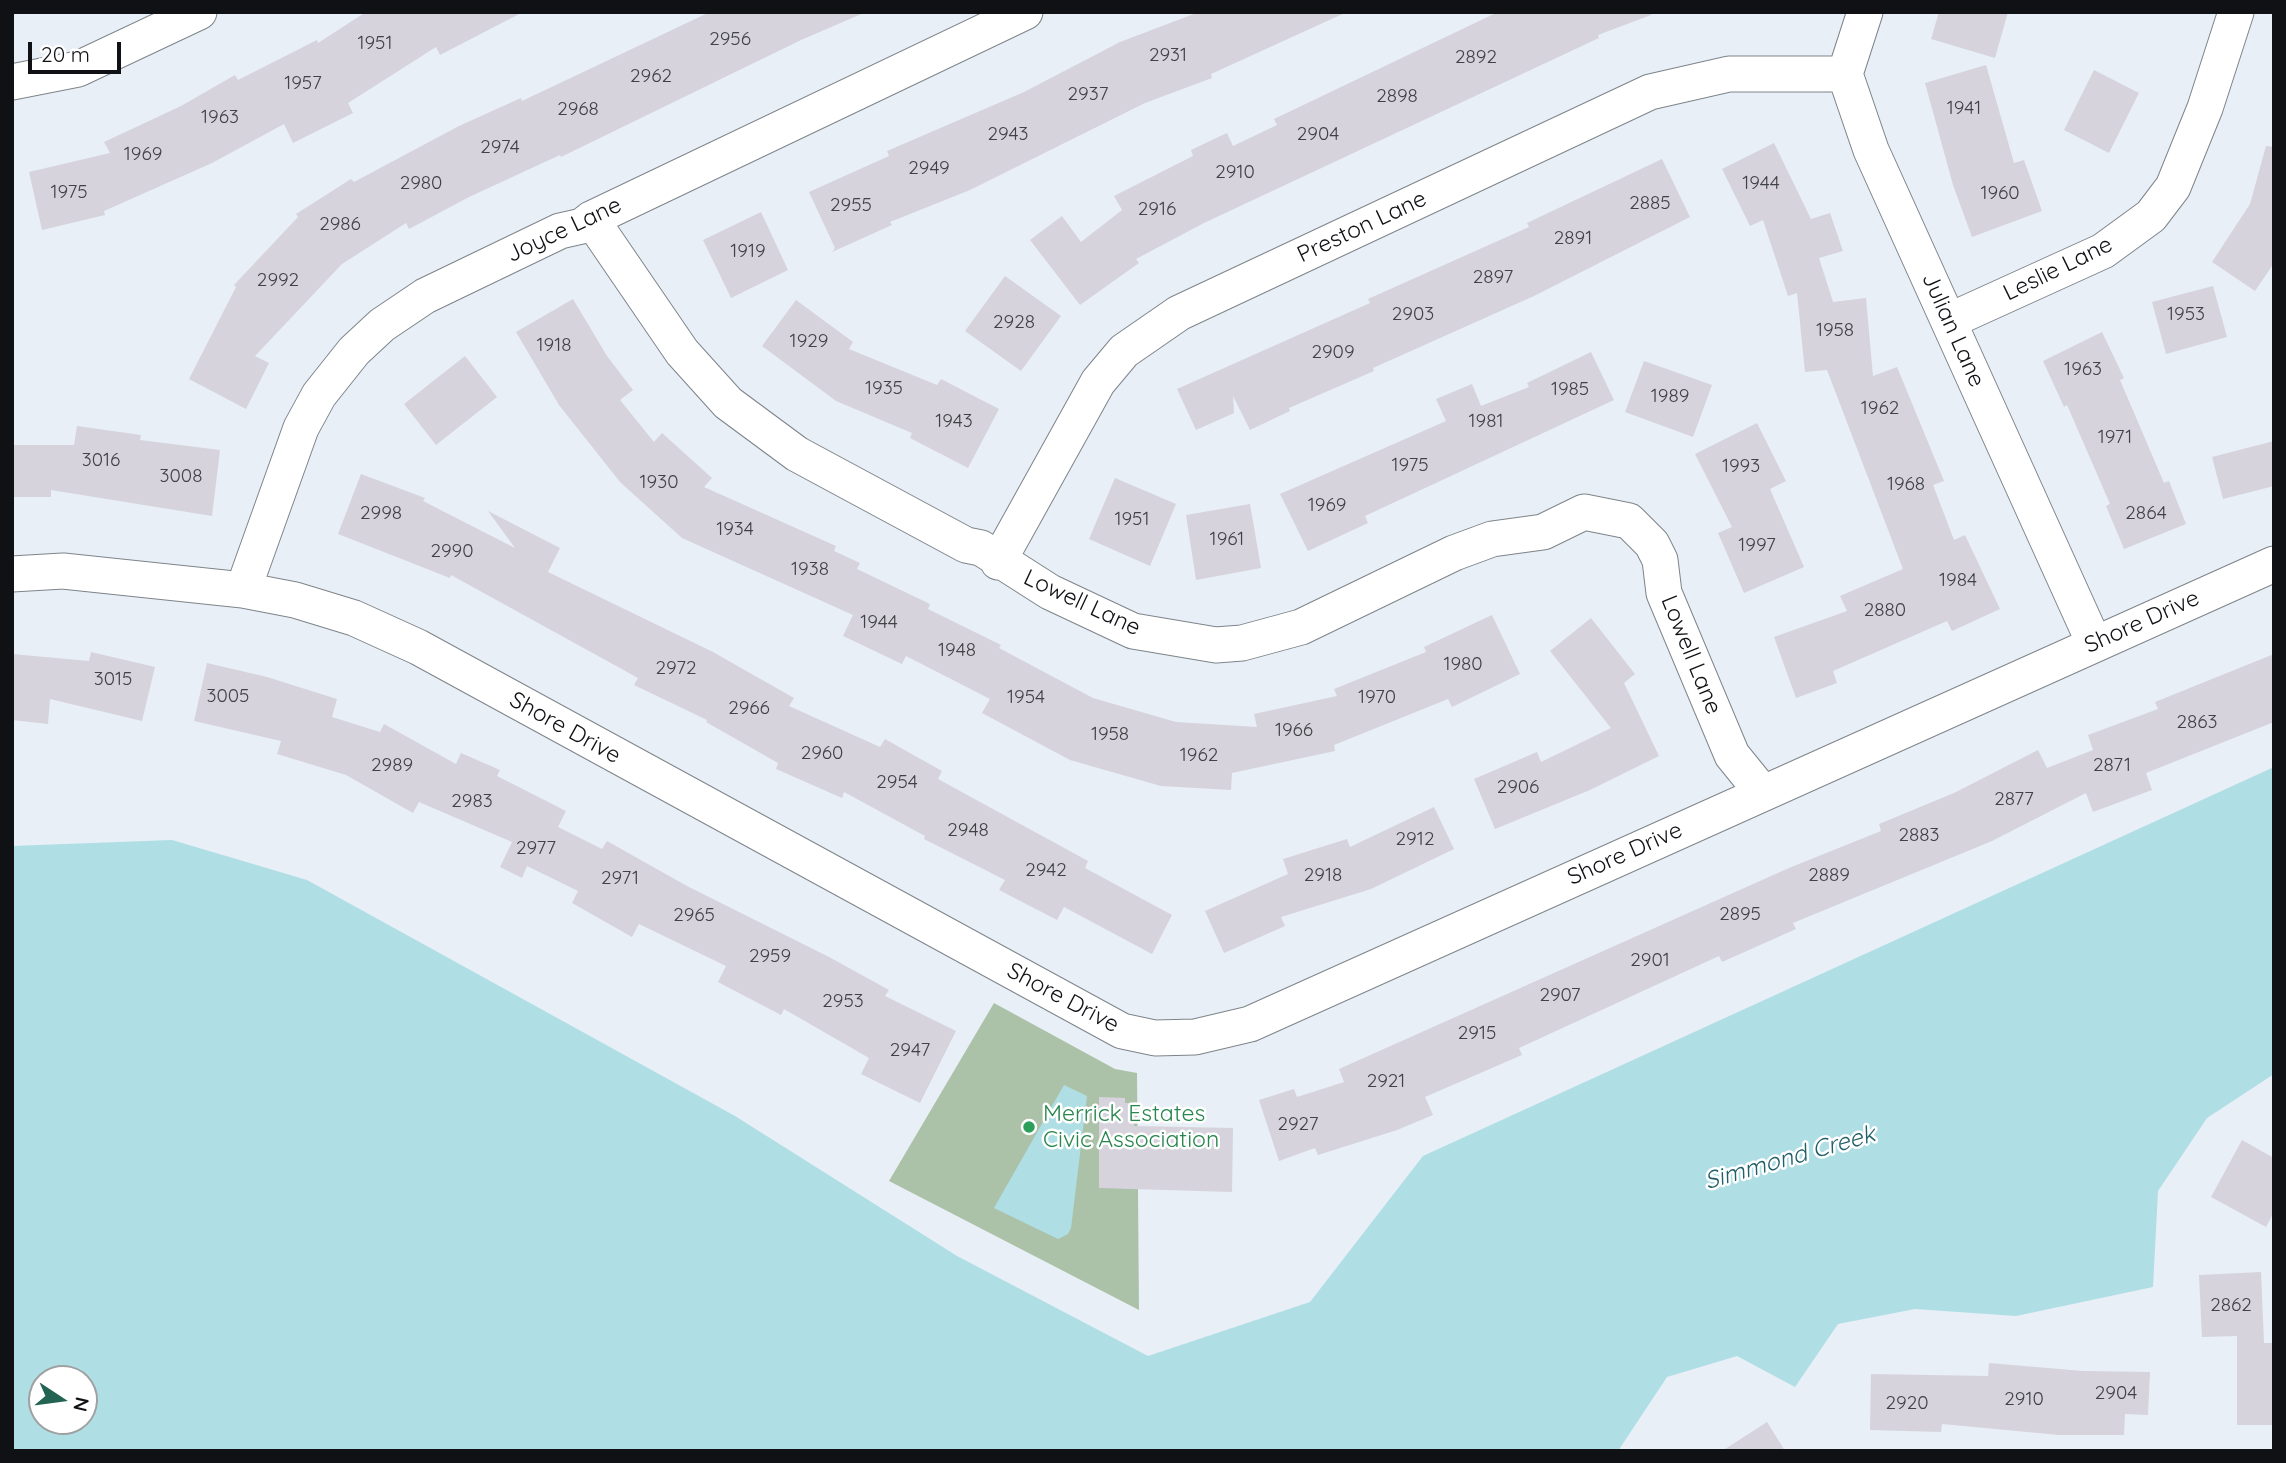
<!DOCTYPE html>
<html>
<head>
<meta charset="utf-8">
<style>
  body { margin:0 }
  #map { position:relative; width:2286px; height:1463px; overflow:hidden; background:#e8eff6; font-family:Quicksand,sans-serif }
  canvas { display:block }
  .frame { position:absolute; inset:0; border:14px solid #0f1114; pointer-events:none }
  .north { position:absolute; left:28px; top:1365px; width:70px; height:70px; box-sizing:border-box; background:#fff; border:2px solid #9fa0a1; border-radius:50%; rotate:103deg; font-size:19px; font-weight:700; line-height:28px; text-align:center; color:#0f1114 }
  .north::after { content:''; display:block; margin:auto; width:24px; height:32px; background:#226352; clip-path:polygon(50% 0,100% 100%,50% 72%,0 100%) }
  .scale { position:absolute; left:28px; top:42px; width:93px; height:32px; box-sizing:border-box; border:4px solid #0f1114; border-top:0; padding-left:9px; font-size:21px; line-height:24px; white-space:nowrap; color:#0f1114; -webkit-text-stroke:5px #fff; paint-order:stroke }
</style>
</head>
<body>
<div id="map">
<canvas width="2286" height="1463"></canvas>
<div class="frame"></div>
<div class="north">N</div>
<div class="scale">20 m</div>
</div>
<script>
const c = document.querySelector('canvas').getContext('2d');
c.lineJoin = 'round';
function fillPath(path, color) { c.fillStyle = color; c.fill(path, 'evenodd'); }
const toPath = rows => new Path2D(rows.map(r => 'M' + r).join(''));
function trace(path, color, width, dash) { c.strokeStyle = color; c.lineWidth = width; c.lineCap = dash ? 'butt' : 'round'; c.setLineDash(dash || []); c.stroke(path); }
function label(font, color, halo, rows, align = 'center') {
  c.font = font + ' Quicksand,sans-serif'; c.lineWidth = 5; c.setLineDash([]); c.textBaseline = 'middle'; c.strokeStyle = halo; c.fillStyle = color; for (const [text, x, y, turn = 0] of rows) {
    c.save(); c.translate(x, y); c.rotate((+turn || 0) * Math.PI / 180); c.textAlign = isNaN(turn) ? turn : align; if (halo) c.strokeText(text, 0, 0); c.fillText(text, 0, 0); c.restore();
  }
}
const green = toPath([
  [994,1003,1115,1069,1137,1073,1139,1310,889,1181]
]);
const water = toPath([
  [2274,767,2274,1074,2207,1118,2158,1191,2153,1287,2016,1316,1915,1309,1838,1324,1795,1387,1737,1356,1667,1377,1618,1451,12,1451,12,846,172,840,307,880,735,1116,957,1256,1148,1356,1310,1302,1423,1156],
  [42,1379,84,1379,84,1421,42,1421],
  [1064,1085,1087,1096,1071,1228,1068,1234,1058,1239,994,1208]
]);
const building = toPath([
  [366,12,523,12,440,55,436,47,348,103,353,113,293,143,284,124,212,163,104,211,105,215,42,230,29,172,110,153,104,142,181,106,235,75,238,80,317,40,318,43],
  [710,12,866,12,801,40,561,157,560,155,469,197,409,229,406,223,342,264,255,356,269,363,246,409,189,379,236,287,234,285,298,217,296,214,351,179,354,182,459,126,521,98,522,101],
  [1199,12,1347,12,1211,74,1212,78,1145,103,970,190,890,222,892,225,832,252,835,248,809,192,889,156,887,151,1024,92,1120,42],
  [1498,12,1651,12,1651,15,1598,35,1599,38,1204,223,1136,259,1139,263,1080,305,1030,240,1062,216,1081,242,1122,210,1114,196,1193,156,1191,150,1227,133,1233,146,1277,125,1274,119],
  [1939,12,2008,12,1995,58,1931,39],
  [1986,65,2014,163,2024,160,2042,211,1972,237,1953,185,1925,83],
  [2094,70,2139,93,2109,153,2064,130],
  [1774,143,1811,219,1830,213,1843,251,1819,258,1833,302,1866,298,1873,376,1897,367,1944,481,1933,485,1954,540,1965,535,2000,609,1952,631,1947,621,1833,671,1837,683,1796,698,1774,637,1847,611,1840,596,1903,569,1827,370,1805,372,1797,293,1788,296,1763,220,1750,226,1722,169],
  [2266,146,2274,147,2274,263,2255,291,2212,262,2250,204],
  [1662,159,1690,217,1534,296,1373,368,1374,371,1289,408,1290,411,1250,430,1233,396,1234,413,1196,430,1177,389,1370,303,1368,299,1529,227,1527,223],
  [761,212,788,270,731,298,703,240],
  [1005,276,1061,316,1021,371,965,331],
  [2213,286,2227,337,2166,354,2152,302],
  [573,299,607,356,633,390,620,400,654,442,662,433,712,478,704,487,836,546,834,551,860,563,857,569,930,604,928,609,1001,645,999,648,1093,698,1176,722,1257,727,1254,714,1337,696,1334,689,1426,652,1424,647,1492,615,1520,674,1452,707,1448,699,1334,745,1335,751,1232,773,1231,790,1161,786,1070,760,982,713,990,699,906,656,902,664,843,636,853,615,682,538,620,482,559,405,516,332],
  [796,300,853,342,849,349,937,385,941,379,999,409,968,468,910,438,912,433,836,401,762,346],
  [2102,332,2124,378,2120,380,2164,483,2169,481,2186,524,2124,549,2106,506,2110,504,2067,405,2064,407,2043,361],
  [1591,352,1614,400,1365,516,1368,523,1308,551,1280,494,1446,421,1436,399,1472,384,1481,406,1529,387,1527,383],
  [465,356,497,397,436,445,404,404],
  [1644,361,1712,385,1693,437,1625,412],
  [1757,423,1786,481,1770,489,1804,567,1744,593,1718,533,1732,527,1695,454],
  [77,426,141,435,140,440,220,450,212,516,51,490,51,497,12,497,12,445,74,445],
  [2274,441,2274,486,2223,499,2212,457],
  [361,474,425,498,423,501,515,548,488,511,560,548,548,572,713,652,794,698,789,706,880,747,885,739,942,771,938,779,1088,861,1085,868,1172,915,1152,954,1064,907,1057,920,999,890,1005,880,924,839,925,836,844,792,842,798,776,769,778,763,706,722,707,720,634,685,638,678,451,575,450,578,338,534],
  [1115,478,1176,504,1150,566,1089,539],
  [1250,504,1261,568,1196,580,1186,515],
  [1591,618,1635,674,1624,683,1659,756,1590,790,1495,829,1474,779,1537,752,1541,762,1611,728,1550,651],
  [91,652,155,667,142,721,50,699,48,724,12,720,12,654,89,661],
  [2274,654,2274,722,2146,773,2152,790,2093,812,2086,793,1992,841,1793,923,1796,929,1722,962,1719,956,1519,1048,1522,1055,1425,1097,1433,1115,1397,1130,1318,1155,1315,1148,1279,1161,1259,1100,1294,1089,1297,1097,1344,1082,1339,1069,1789,868,1881,831,1879,824,1954,793,2038,750,2047,768,2093,750,2088,735,2158,709,2155,702],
  [207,663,267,677,337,699,332,717,380,732,384,724,456,764,461,753,500,770,497,776,566,811,558,827,602,849,607,841,687,886,829,957,889,990,885,996,956,1031,920,1103,861,1074,869,1058,784,1009,781,1015,718,982,726,966,639,924,632,937,572,903,578,891,527,866,522,878,500,867,512,842,419,802,413,813,346,775,277,754,281,741,194,721],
  [1434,807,1454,849,1371,889,1281,917,1285,926,1224,953,1205,911,1288,874,1283,859,1347,839,1350,847],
  [1099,1097,1125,1098,1125,1103,1134,1103,1134,1126,1233,1128,1232,1192,1099,1188],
  [2242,1140,2274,1158,2274,1212,2266,1227,2211,1197],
  [2261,1272,2264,1343,2274,1343,2274,1425,2237,1425,2237,1336,2202,1337,2199,1275],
  [1989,1363,2083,1371,2150,1372,2148,1415,2125,1414,2124,1435,2059,1435,1942,1424,1941,1432,1870,1430,1871,1374,1988,1376],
  [1767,1422,1785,1451,1722,1451]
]);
const street = toPath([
  [1865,12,1845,74,1871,150,2094,643],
  [12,82,78,69,199,12],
  [591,219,682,352,728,403,797,454,966,545,981,548,1050,592,1133,631,1216,645,1242,643,1301,627,1454,553,1492,539,1543,532,1584,512,1629,521,1652,544,1660,560,1664,593,1732,755,1762,792],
  [1949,321,2103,251,2151,216,2173,187,2205,108,2236,12],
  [998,562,1098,382,1124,351,1179,313,1650,92,1729,74,1845,74],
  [12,574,63,571,243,590,295,600,354,618,418,647,1122,1031,1155,1038,1195,1037,1250,1024,2274,564],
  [243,590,301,428,319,395,354,351,382,325,425,296,560,231,582,226,591,219,1025,12]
]);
const markers = [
  [1029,1127,7,"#2e9e5b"]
];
const numberNames = [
  ["2956",730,39],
  ["1951",375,43],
  ["2931",1168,55],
  ["2892",1476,57],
  ["2962",651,76],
  ["1957",303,83],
  ["2937",1088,94],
  ["2898",1397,96],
  ["1941",1964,108],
  ["2968",578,109],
  ["1963",220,117],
  ["2943",1008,134],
  ["2904",1318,134],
  ["2974",500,147],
  ["1969",143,154],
  ["2949",929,168],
  ["2910",1235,172],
  ["2980",421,183],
  ["1944",1761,183],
  ["1975",69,192],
  ["1960",2000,193],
  ["2885",1650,203],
  ["2955",851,205],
  ["2916",1157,209],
  ["2986",340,224],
  ["2891",1573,238],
  ["1919",748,251],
  ["2897",1493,277],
  ["2992",278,280],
  ["2903",1413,314],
  ["1953",2186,314],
  ["2928",1014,322],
  ["1958",1835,330],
  ["1929",809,341],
  ["1918",554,345],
  ["2909",1333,352],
  ["1963",2083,369],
  ["1935",884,388],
  ["1985",1570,389],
  ["1989",1670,396],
  ["1962",1880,408],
  ["1943",954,421],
  ["1981",1486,421],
  ["1971",2115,437],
  ["3016",101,460],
  ["1975",1410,465],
  ["1993",1741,466],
  ["3008",181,476],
  ["1930",659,482],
  ["1968",1906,484],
  ["1969",1327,505],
  ["2998",381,513],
  ["2864",2146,513],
  ["1951",1132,519],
  ["1934",735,529],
  ["1961",1227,539],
  ["1997",1757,545],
  ["2990",452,551],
  ["1938",810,569],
  ["1984",1958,580],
  ["2880",1885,610],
  ["1944",879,622],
  ["1948",957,650],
  ["1980",1463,664],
  ["2972",676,668],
  ["3015",113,679],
  ["3005",228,696],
  ["1954",1026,697],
  ["1970",1377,697],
  ["2966",749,708],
  ["2863",2197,722],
  ["1966",1294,730],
  ["1958",1110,734],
  ["2960",822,753],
  ["1962",1199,755],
  ["2989",392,765],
  ["2871",2112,765],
  ["2954",897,782],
  ["2906",1518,787],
  ["2877",2014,799],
  ["2983",472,801],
  ["2948",968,830],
  ["2883",1919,835],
  ["2912",1415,839],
  ["2977",536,848],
  ["2942",1046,870],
  ["2918",1323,875],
  ["2889",1829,875],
  ["2971",620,878],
  ["2895",1740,914],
  ["2965",694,915],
  ["2959",770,956],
  ["2901",1650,960],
  ["2907",1560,995],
  ["2953",843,1001],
  ["2915",1477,1033],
  ["2947",910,1050],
  ["2921",1386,1081],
  ["2927",1298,1124],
  ["2862",2231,1305],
  ["2904",2116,1393],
  ["2910",2024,1399],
  ["2920",1907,1403]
];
const streetNames = [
  ["Preston Lane",1362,227,-25],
  ["Joyce Lane",564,230,-25],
  ["Leslie Lane",2058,269,-26],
  ["Julian Lane",1953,330,66],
  ["Lowell Lane",1082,603,25],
  ["Shore Drive",2142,622,-24],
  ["Lowell Lane",1691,655,68],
  ["Shore Drive",565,728,29],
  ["Shore Drive",1625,854,-24],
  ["Shore Drive",1063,998,28]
];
const leisureNames = [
  ["Merrick Estates",1043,1114],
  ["Civic Association",1043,1140]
];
const waterNames = [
  ["Simmond Creek",1790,1158,-16]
];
fillPath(green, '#acc2a8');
fillPath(water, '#afdee5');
fillPath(building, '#d6d3dc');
trace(street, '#7e848a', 37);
trace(street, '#fff', 35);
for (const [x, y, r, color] of markers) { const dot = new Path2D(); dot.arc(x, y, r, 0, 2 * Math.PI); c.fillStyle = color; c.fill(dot); trace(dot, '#fff', 2.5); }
label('19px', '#414246', null, numberNames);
label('23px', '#0f1114', '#fff', streetNames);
label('23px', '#27864d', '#fff', leisureNames, 'left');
label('italic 24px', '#205f67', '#fff', waterNames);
</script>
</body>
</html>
